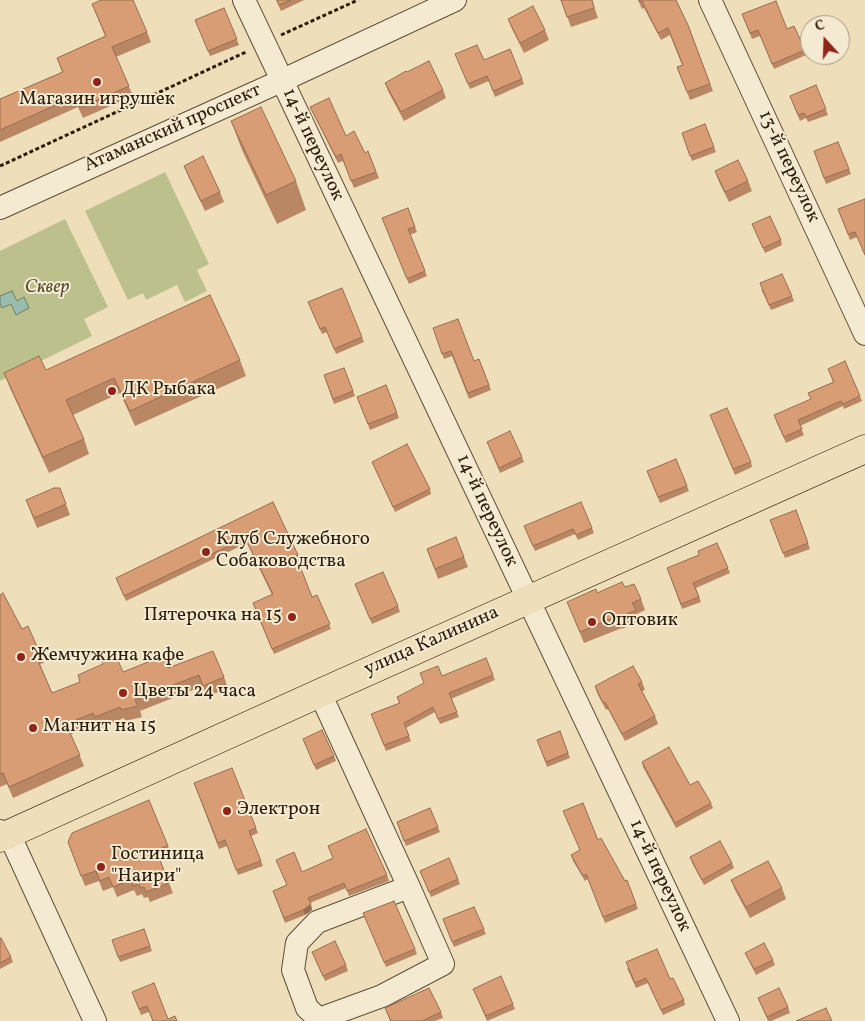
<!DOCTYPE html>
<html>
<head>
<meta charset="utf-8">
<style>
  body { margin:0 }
  #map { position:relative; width:865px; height:1021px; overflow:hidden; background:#eedeba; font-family:Vollkorn,serif }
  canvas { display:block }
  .north { position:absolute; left:800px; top:15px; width:50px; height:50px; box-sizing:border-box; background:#f4ead2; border:1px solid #a49882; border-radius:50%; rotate:340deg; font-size:14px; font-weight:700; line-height:20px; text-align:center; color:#2d1e0b }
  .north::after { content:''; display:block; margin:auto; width:18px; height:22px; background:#8f2418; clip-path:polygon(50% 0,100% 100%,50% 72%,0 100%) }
</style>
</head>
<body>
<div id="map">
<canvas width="865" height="1021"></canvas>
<div class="north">С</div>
</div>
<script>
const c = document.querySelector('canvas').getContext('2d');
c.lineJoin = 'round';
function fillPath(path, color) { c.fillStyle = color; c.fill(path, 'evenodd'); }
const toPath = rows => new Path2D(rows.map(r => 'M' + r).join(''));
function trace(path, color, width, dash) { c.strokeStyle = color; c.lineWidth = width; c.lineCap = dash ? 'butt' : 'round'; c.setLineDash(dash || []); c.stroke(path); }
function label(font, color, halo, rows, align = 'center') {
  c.font = font + ' Vollkorn,serif'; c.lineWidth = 4; c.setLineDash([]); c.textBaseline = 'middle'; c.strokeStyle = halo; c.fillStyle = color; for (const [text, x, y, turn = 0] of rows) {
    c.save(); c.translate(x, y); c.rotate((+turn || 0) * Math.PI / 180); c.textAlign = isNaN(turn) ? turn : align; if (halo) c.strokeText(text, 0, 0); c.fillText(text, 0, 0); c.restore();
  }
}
const green = toPath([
  [165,172,209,264,197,270,207,291,185,302,177,285,146,300,143,293,128,300,85,211],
  [65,219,108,307,84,319,92,336,0,381,0,251]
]);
const water = toPath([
  [12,291,17,301,24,297,29,308,16,315,11,304,2,308,0,304,0,296,12,291]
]);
const path = toPath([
  [281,35,358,0],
  [0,166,246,52]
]);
const minor = toPath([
  [244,0,728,1021],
  [710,0,865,334],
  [0,208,281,81,455,0],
  [320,693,409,887,443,964,382,996,319,1019,307,1008,293,970,297,943,317,922,409,887],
  [0,831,9,834,95,1021]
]);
const major = toPath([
  [0,838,320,693,865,449]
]);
const wall = toPath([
  [276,0,304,0,281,11],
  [561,0,592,0,598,18,571,27],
  [638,0,676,0,688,25,713,91,690,100,677,67,682,65,670,35,661,40,644,8,642,9],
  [92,4,147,32,151,42,116,57,133,96,83,118,78,107,0,142,0,99,62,72,57,58,105,36],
  [224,8,239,45,210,56,195,20],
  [742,14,787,29,794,26,806,55,774,69,760,36,752,39],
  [508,19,545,30,549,40,524,53,512,29],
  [510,49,524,84,495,97,489,81,470,89,455,54,484,60],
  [407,72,443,90,446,98,404,121,388,91,385,83],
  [816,85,828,115,808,122,806,118,800,121,790,96],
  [310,107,346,136,365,153,368,151,379,178,354,188,343,161,338,163],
  [231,121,296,181,306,210,277,224,242,150],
  [705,124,716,152,692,161,682,133],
  [838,142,851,174,826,184,814,151],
  [184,166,220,192,224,202,205,211,188,176],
  [715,171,748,181,752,191,729,202,719,182],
  [865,199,857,237,850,240,838,209],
  [408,208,417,232,410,235,427,276,409,284,382,218],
  [754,229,781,240,782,245,765,253],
  [761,289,792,296,794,301,771,310],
  [308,302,362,337,364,342,336,354,327,332,322,334],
  [433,328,474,361,479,359,491,390,469,399,452,356,444,359],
  [240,360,246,376,135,426,120,393,73,415,84,439,89,454,49,473,10,388,4,373],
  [344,368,355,396,334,404,324,375],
  [828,369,860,396,862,401,844,409,843,406,800,426,804,435,786,443,776,421,811,399,808,393,833,382],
  [386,385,399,418,370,430,357,397],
  [712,420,751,462,752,467,735,475],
  [487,442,522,457,524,462,500,473],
  [676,459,689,491,660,503,647,471],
  [372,462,430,489,431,494,395,512],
  [60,488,70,515,37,528,26,500],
  [273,502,298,555,300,561,298,562,312,597,317,595,331,629,274,654,255,609,272,595,247,543,126,601,116,578],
  [796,510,810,549,785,558,770,520],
  [592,528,594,533,578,540,575,534,535,551,526,531],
  [456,537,468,567,438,579,427,549],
  [717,543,730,573,696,588,701,602,682,609,667,568,699,555],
  [355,584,398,606,400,612,372,624],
  [625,587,641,599,645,610,637,614,640,621,622,629,622,628,584,643,567,602,597,593],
  [0,595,22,629,39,651,44,663,40,664,52,693,123,672,168,668,224,677,228,688,207,697,203,686,140,711,142,717,125,721,124,718,99,729,97,724,71,734,84,766,13,798,7,784,0,787],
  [486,658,495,680,451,699,459,717,440,724,435,712,406,728,411,741,386,751,371,714,399,703,397,697,442,676],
  [642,682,645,690,642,691,655,716,658,724,625,741,608,709,606,710,597,693,595,686],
  [560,731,570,758,547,767,537,740],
  [303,739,334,756,336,761,316,770],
  [642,762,690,785,711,803,713,808,676,828,643,767],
  [232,768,258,833,251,836,263,866,238,875,227,846,219,849,194,783],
  [430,808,440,832,406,846,397,822],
  [598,840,625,881,627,880,638,909,605,923,588,879,585,881,573,861,571,855],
  [68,842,168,846,171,855,160,860,173,893,150,902,148,897,144,898,142,894,137,896,134,890,117,897,113,887,103,891,99,881,85,886],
  [690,857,732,863,734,868,704,885,692,863],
  [420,871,458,879,460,884,431,897],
  [302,872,387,875,389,881,349,896,346,888,310,903,312,910,305,915,285,923,273,891,287,885],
  [731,880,782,888,786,899,750,918,735,890],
  [474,907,486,934,454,947,443,919],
  [363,913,415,949,417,954,386,967],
  [144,929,152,951,120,962,118,957],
  [0,939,11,957,13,962,0,969],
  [312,952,346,965,348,971,325,981],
  [745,953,773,960,775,965,756,975],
  [627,968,670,979,684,1000,685,1005,663,1015,648,983,636,988],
  [473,989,513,1004,515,1009,487,1021],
  [132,992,168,1019,177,1021,153,1021,149,1012,141,1015],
  [758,998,788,1007,790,1013,771,1021,768,1021],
  [385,1008,441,1012,443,1018,435,1021,390,1021]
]);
const shadedWall = toPath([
  [311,904,312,910,305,915,303,910]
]);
const building = toPath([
  [101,0,133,0,147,32,112,47,129,86,80,108,74,97,0,130,0,99,63,72,57,58,106,36,92,4,101,0],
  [277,0,291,0,279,5,277,0],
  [561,0,592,0,594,8,567,17,561,0],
  [639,0,676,0,688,25,710,84,687,92,677,67,683,65,668,28,658,33,642,1,640,2,639,0],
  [776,1,787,29,794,26,805,50,772,64,758,30,750,33,742,14,776,1],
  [533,6,545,30,520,43,508,19,533,6],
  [224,8,237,39,208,51,195,20,224,8],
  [477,45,484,60,510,49,522,79,493,91,487,76,468,84,455,54,477,45],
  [429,61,443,90,401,112,385,83,406,71,407,72,429,61],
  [816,85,826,109,806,117,804,113,798,115,790,96,816,85],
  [329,98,346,136,354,131,365,153,368,151,376,172,351,181,341,154,336,157,310,107,329,98],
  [261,107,296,181,266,195,231,121,261,107],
  [705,124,714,147,690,156,682,133,705,124],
  [838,142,849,169,824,178,814,151,838,142],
  [203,156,220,192,201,201,184,166,203,156],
  [738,160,748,181,725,192,715,171,738,160],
  [865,199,865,255,855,232,848,234,838,209,865,199],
  [408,208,415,227,408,229,425,271,407,279,382,218,408,208],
  [770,216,781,240,763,248,752,224,770,216],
  [782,274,792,296,769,305,760,283,782,274],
  [342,288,362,337,334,349,325,327,320,329,308,302,342,288],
  [210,295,240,360,130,411,114,378,66,400,84,439,43,457,4,373,39,356,46,370,210,295],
  [458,319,474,361,479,359,489,385,468,393,451,351,442,354,433,328,458,319],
  [845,361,860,396,843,404,841,401,798,420,802,429,784,437,774,415,811,399,808,393,834,382,828,369,845,361],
  [344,368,353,391,333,399,324,375,344,368],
  [386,385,397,413,368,424,357,397,386,385],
  [727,408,751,462,733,469,710,415,727,408],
  [510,431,522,457,499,468,487,442,510,431],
  [407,444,430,489,393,507,372,462,407,444],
  [676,459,687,486,658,497,647,471,676,459],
  [54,488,60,488,66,504,34,518,26,500,54,488],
  [273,502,298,555,296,556,312,597,317,595,330,624,272,649,253,603,273,594,245,538,124,596,116,578,273,502],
  [581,502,592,528,576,535,573,529,533,546,524,526,581,502],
  [796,510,808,543,783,553,770,520,796,510],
  [456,537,464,557,435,569,427,549,456,537],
  [717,543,728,568,693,583,699,597,681,604,667,568,699,555,698,551,717,543],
  [383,572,398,606,370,619,355,584,383,572],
  [622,582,625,587,634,584,641,599,632,603,636,610,618,618,617,616,580,632,567,602,596,589,597,593,622,582],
  [3,593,22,629,28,626,39,651,35,654,52,693,80,682,78,675,103,664,100,658,116,656,123,672,163,656,168,668,213,651,224,677,203,686,199,675,135,700,138,706,121,710,120,707,95,717,93,713,66,724,80,755,9,787,3,773,0,774,0,595,3,593],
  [486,658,493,675,449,693,457,712,438,719,433,707,404,723,409,736,384,745,371,714,400,703,397,697,424,683,420,673,438,666,442,676,486,658],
  [633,666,642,682,638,684,655,716,622,734,605,702,603,703,595,686,633,666],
  [322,730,334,756,314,765,303,739,322,730],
  [560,731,568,753,546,762,537,740,560,731],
  [669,747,690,785,698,781,711,803,675,823,642,762,669,747],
  [232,768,256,828,249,831,261,861,236,870,225,840,218,843,194,783,232,768],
  [149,800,168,846,156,850,169,883,146,892,144,887,141,888,139,884,133,886,131,880,113,887,109,877,100,881,96,871,81,876,68,842,72,833,149,800],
  [583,803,598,840,601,838,625,881,627,880,636,904,603,917,586,874,583,876,571,855,580,850,563,811,583,803],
  [430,808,438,827,404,841,397,822,430,808],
  [366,829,387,875,347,891,344,883,308,898,311,904,303,910,284,918,273,891,287,885,276,860,294,852,302,872,333,858,328,846,366,829],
  [720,841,732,863,702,880,690,857,720,841],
  [449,858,458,879,429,892,420,871,449,858],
  [768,861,782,888,746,907,731,880,768,861],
  [394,901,415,949,384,962,363,913,394,901],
  [474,907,484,929,452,942,443,919,474,907],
  [144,929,150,946,118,957,112,940,144,929],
  [1,938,11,957,0,963,0,939,1,938],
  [335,941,346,965,323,976,312,952,335,941],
  [764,943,773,960,754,969,745,953,764,943],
  [657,949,670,979,673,978,684,1000,661,1010,646,978,635,983,626,962,657,949],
  [501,976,513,1004,486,1016,473,989,501,976],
  [154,983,168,1019,175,1016,177,1021,153,1021,147,1006,139,1009,132,992,154,983],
  [429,988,441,1012,422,1021,391,1021,385,1008,429,988],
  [779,988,788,1007,767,1017,758,998,779,988],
  [826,1008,832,1021,796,1021,826,1008]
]);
const markers = [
  [97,82,5,"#8f2418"],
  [112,391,5,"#8f2418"],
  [206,552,5,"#8f2418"],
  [292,617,5,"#8f2418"],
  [592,622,5,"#8f2418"],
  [21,657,5,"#8f2418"],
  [123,693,5,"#8f2418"],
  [33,728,5,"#8f2418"],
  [227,811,5,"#8f2418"],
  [101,867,5,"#8f2418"]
];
const poiNames = [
  ["Магазин игрушек",97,101,"center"],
  ["ДК Рыбака",122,391],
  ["Клуб Служебного",216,541],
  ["Собаководства",216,563],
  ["Пятерочка на 15",282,617,"right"],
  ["Оптовик",602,622],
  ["Жемчужина кафе",31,657],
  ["Цветы 24 часа",133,693],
  ["Магнит на 15",43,728],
  ["Электрон",237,811],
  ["Гостиница",111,856],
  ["\"Наири\"",111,878]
];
const streetNames = [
  ["Атаманский проспект",173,129,-24],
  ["14-й переулок",312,145,65],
  ["13-й переулок",788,167,65],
  ["14-й переулок",486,511,65],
  ["улица Калинина",432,642,-24],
  ["14-й переулок",659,876,65]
];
const parkNames = [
  ["Сквер",47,289]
];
fillPath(green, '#bcc08d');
fillPath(water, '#9abcac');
trace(water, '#6e7d6c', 1);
trace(minor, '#5d4e37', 24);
trace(major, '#2d1e0b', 29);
trace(path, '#2d1e0b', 3, [4, 2.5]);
trace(minor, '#f4ead2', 22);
trace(major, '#eedeba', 28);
fillPath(wall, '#ba8765');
fillPath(shadedWall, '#976e52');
fillPath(building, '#d89d75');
trace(building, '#976e52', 1);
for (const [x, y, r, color] of markers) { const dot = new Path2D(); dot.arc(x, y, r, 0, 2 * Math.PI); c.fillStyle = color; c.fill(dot); trace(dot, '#f4ead2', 2); }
label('19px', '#2d1e0b', '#f4ead2', poiNames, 'left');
label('19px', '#2d1e0b', '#f4ead2', streetNames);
label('italic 19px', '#584f32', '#f4ead2', parkNames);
</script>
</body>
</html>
